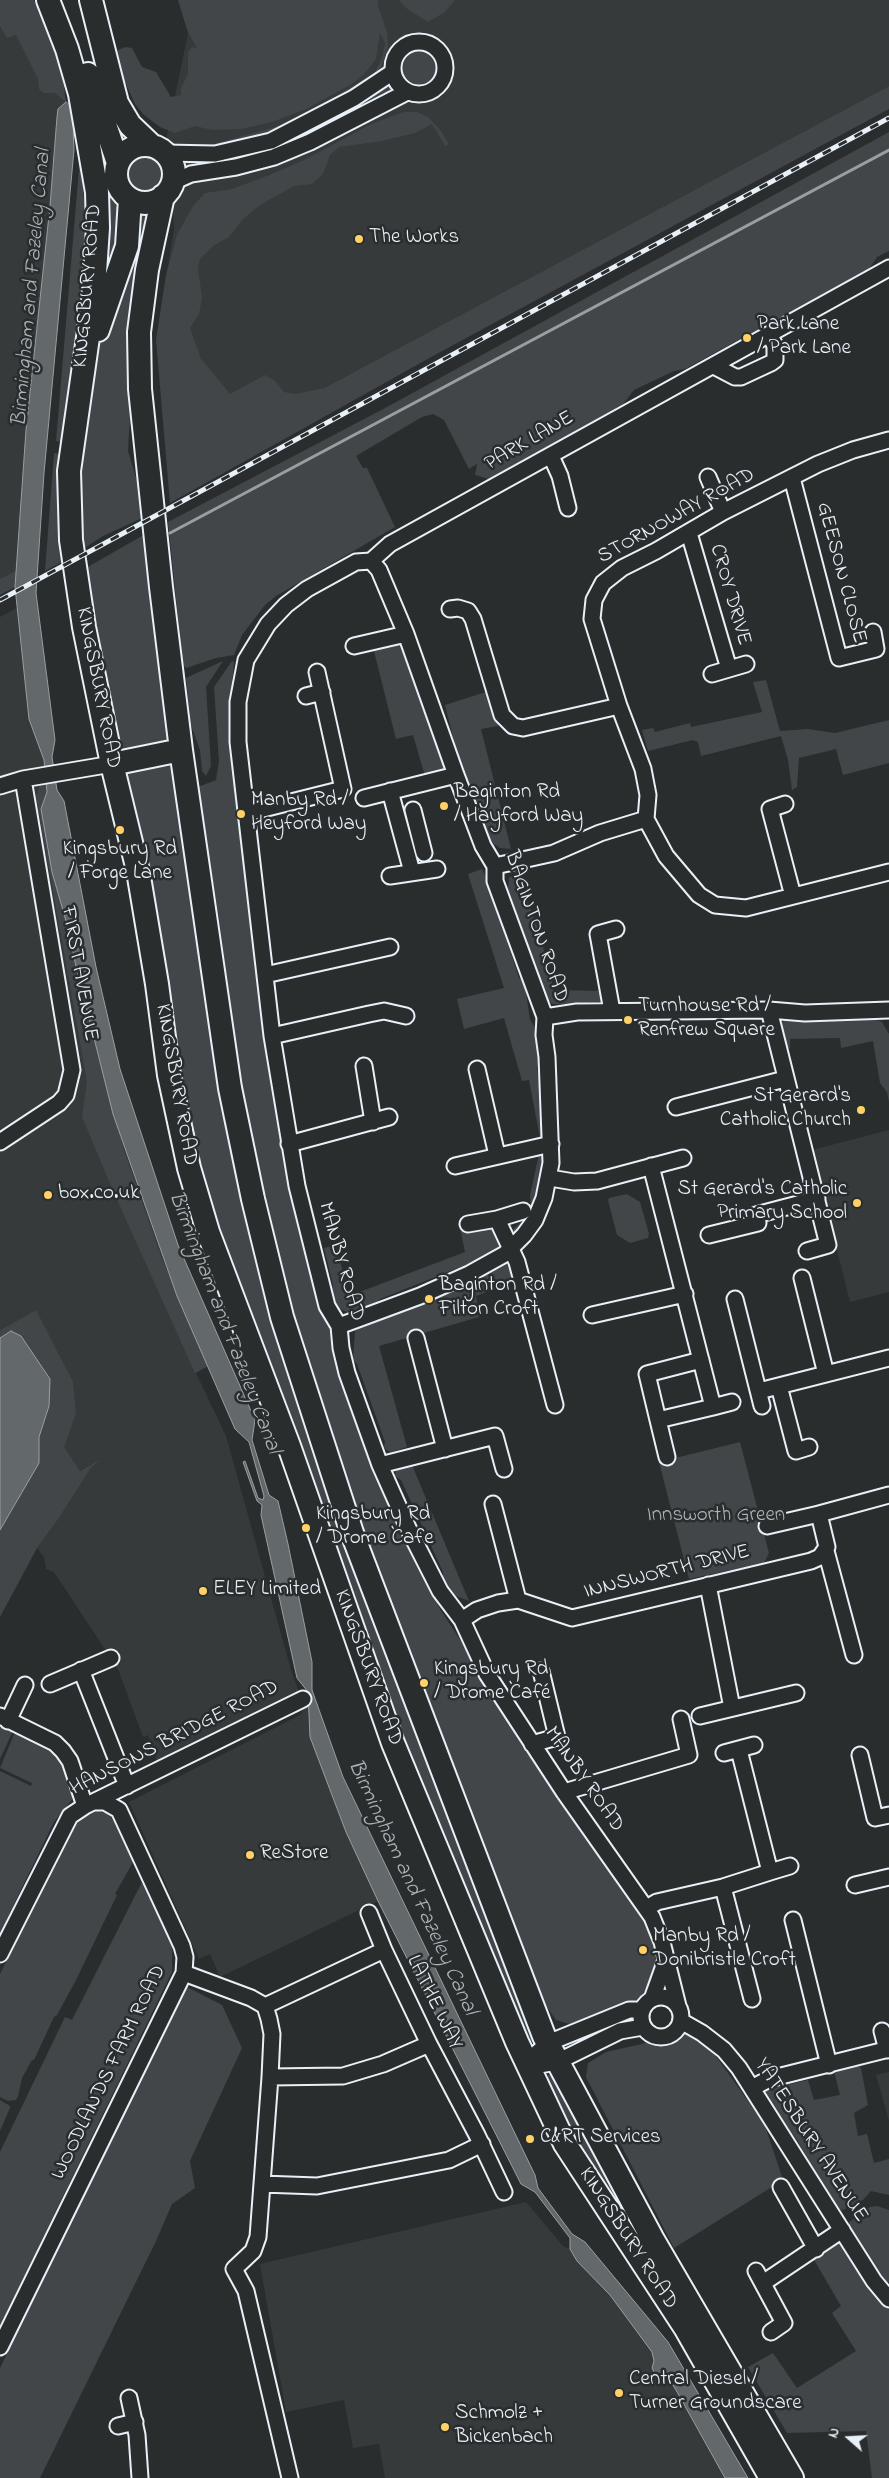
<!DOCTYPE html>
<html>
<head>
<meta charset="utf-8">
<style>
  body { margin:0 }
  #map { position:relative; width:889px; height:2478px; overflow:hidden; background:#2a2d2e; font-family:"Indie Flower",sans-serif }
  canvas { display:block }
  .north { position:absolute; left:824px; top:2413px; width:50px; height:50px; -webkit-text-stroke:4px #2a2d2e; paint-order:stroke; rotate:289deg; font-size:14px; font-weight:700; line-height:20px; text-align:center; color:#e8f1f8 }
  .north::after { content:''; display:block; margin:auto; width:18px; height:22px; background:#e8f1f8; clip-path:polygon(50% 0,100% 100%,50% 72%,0 100%) }
</style>
</head>
<body>
<div id="map">
<canvas width="889" height="2478"></canvas>
<div class="north">N</div>
</div>
<script>
const c = document.querySelector('canvas').getContext('2d');
c.lineJoin = 'round';
function fillPath(path, color) { c.fillStyle = color; c.fill(path, 'evenodd'); }
const toPath = rows => new Path2D(rows.map(r => 'M' + r).join(''));
function trace(path, color, width, dash) { c.strokeStyle = color; c.lineWidth = width; c.lineCap = dash ? 'butt' : 'round'; c.setLineDash(dash || []); c.stroke(path); }
function label(font, color, halo, rows, align = 'center') {
  c.font = font + ' "Indie Flower",sans-serif'; c.lineWidth = 5; c.setLineDash([]); c.textBaseline = 'middle'; c.strokeStyle = halo; c.fillStyle = color; for (const [text, x, y, turn = 0] of rows) {
    c.save(); c.translate(x, y); c.rotate((+turn || 0) * Math.PI / 180); c.textAlign = isNaN(turn) ? turn : align; if (halo) c.strokeText(text, 0, 0); c.fillText(text, 0, 0); c.restore();
  }
}
const built = toPath([
  [0,0,18,0,66,102,59,109,57,117,50,206,26,430,17,570,0,579],
  [178,0,889,0,889,86,294,404,171,410,156,340,174,229,167,135,188,33],
  [17,608,29,719,44,760,47,792,41,809,52,872,68,928,75,962,113,1114,177,1296,208,1366,196,1373,226,1436,291,1670,300,1695,157,1761,148,1735,143,1737,118,1669,54,1572,46,1569,44,1557,37,1548,57,1521,91,1468,99,1461,79,1471,63,1447,76,1414,36,1310,0,1330,0,617],
  [889,1130,889,1292,850,1302,812,1150],
  [310,1701,310,1737,346,1832,378,1901,220,1977,210,1954,199,1959,129,1802,300,1715],
  [889,2072,889,2121,876,2075],
  [526,2202,563,2246,570,2249,577,2261,610,2295,652,2352,661,2379,671,2382,676,2390,725,2478,385,2478,379,2444,353,2448,344,2400,286,2412,260,2264]
]);
const green = toPath([
  [0,0,34,0,53,42,62,72,66,102,55,93,44,93,39,89,38,79,16,35,7,38,0,26],
  [178,0,378,0,378,6,387,32,388,47,380,71,346,95,291,124,259,136,233,144,202,147,279,126,314,110,375,72,382,58,385,43,380,33,376,59,365,73,352,84,306,109,275,121,242,129,212,130,195,126,175,133,160,127,144,115,135,104,120,71,116,51,125,47,132,48,142,67,156,72,171,97,181,95,181,88,188,74,188,52,192,47,197,48,188,32],
  [399,0,455,0,445,12,428,22,406,8],
  '403 68a16 16 0 1 1 32 0a16 16 0 1 1-32 0Z',
  [85,79,100,136,108,182,113,201,119,210,122,228,108,287],
  [388,84,393,90,380,94,281,146,253,155,185,169,184,162,225,159,281,143,324,123],
  [889,86,889,109,433,356,170,503,156,340,166,275,177,235,193,206,205,193,232,189,272,174,306,159,371,124,404,112,417,112,428,117,441,131,449,144,445,146,432,124,415,133,382,141,339,147,330,155,323,174,312,184,294,186,260,205,243,219,229,237,213,246,200,259,198,268,202,298,199,314,190,328,201,359,230,394,265,375,274,380,284,392,295,394,324,388],
  [889,132,889,251,877,257,869,269,685,369,674,371,634,390,623,404,492,480,475,475,477,464,469,469,444,420,433,414,422,417,356,456,363,468,367,468,395,527,276,596,265,605,242,635,234,655,216,658,186,668,183,665,168,522,387,407],
  [80,157,87,229,69,558,45,571,54,453,60,454,62,442,56,441],
  '128 174a17 17 0 1 1 34 0a17 17 0 1 1-34 0Z',
  [137,213,151,214,129,432,128,451,140,491,142,518,103,536,80,551,78,475,96,356],
  [147,533,170,741,128,750,121,748,116,742,86,568],
  [17,570,15,587,0,595,0,579],
  [400,640,447,767,445,772,425,776,413,735,396,739,373,647],
  [223,661,206,687,211,766,206,776,202,771,200,750,191,725,186,678],
  [232,661,234,662,230,706,233,713,287,1155,332,1339,375,1468,440,1609,649,1930,658,1957,652,1979,639,1999,570,2024,556,2020,546,2006,418,1670,377,1578,315,1395,273,1244,239,1069,220,926,198,787,216,780,219,761,214,687],
  [766,680,780,731,807,729,835,733,889,720,889,763,843,775,836,749,799,758,797,787,792,790,788,760,781,736,701,756,698,742,693,740,648,751,642,730,653,728,655,732,690,723,691,727,762,712,753,682],
  [486,692,498,726,481,729,511,849,500,848,489,841,461,769,445,705],
  [172,766,176,773,243,1192,534,2039,530,2043,525,2041,489,1956,353,1604,224,1257,193,1148,145,873,147,855,127,775,137,769],
  [46,782,47,792,41,809,75,962,124,1150,162,1259,208,1366,195,1373,114,1193,82,1117,87,1082,36,796,40,785],
  [482,869,502,912,499,916,519,978,524,979,530,1020,537,1030,541,1062,537,1066,544,1137,540,1138,529,1080,522,1081,504,1018,464,1029,457,999,504,988,468,874],
  [517,871,540,935,554,990,605,991,602,1002,597,1005,552,1004,543,994,508,889,509,878],
  [867,1016,882,1022,889,1034,889,1102,887,1092,880,1083,873,1041,841,1048,840,1038,790,1039,790,1048,785,1051,779,1026,787,1018],
  [539,1154,545,1158,540,1189,526,1223,513,1236,512,1230,525,1219,531,1210,530,1195],
  [627,1194,640,1202,649,1234,648,1238,630,1243,617,1235,608,1200,609,1198],
  [496,1224,503,1248,473,1265,470,1263,380,1299,375,1305,347,1312,340,1309,330,1294,333,1285,324,1248,336,1245,349,1296,465,1252,460,1228],
  [508,1262,512,1264,518,1281,476,1296,479,1317,379,1346,407,1447,391,1452,386,1450,384,1447,385,1442,357,1364,353,1360,355,1331,366,1323],
  [36,1310,73,1382,76,1414,64,1447,80,1471,101,1459,91,1468,57,1521,37,1548,0,1617,0,1330],
  [740,1442,769,1553,764,1563,689,1579,659,1462],
  [411,1461,412,1465,469,1601,456,1596,443,1580,443,1572,401,1480,395,1476,397,1465],
  [0,1725,13,1731,0,1759],
  [15,1732,54,1753,65,1766,74,1797,54,1822,0,1933,0,1771,31,1786,32,1783,0,1768],
  [97,1811,106,1813,112,1818,133,1862,115,1894,117,1895,76,1980,57,2015,54,2017,34,2060,32,2060,22,2078,18,2096,16,2100,8,2101,0,2097,0,1974,71,1829,82,1818],
  [143,1880,172,1942,172,1972,0,2326,0,2152,65,2017,72,2020],
  [187,1987,222,2005,242,2048,190,2161,195,2188,172,2204,156,2241,40,2478,0,2478,0,2368],
  [686,2034,710,2048,764,2123,783,2180,674,2248,586,2077,588,2063,606,2052],
  [856,2065,861,2068,868,2105,854,2113,858,2136,867,2134,874,2163,889,2159,889,2195,871,2191,863,2200,843,2210,835,2208,797,2140,766,2099,765,2090,808,2080,814,2100,840,2095,834,2071],
  [554,2074,700,2328,587,2168,546,2080,548,2075],
  [0,2100,10,2106,10,2108,0,2131],
  [877,2206,889,2210,889,2282,887,2283,847,2229,848,2223,870,2207],
  [833,2243,839,2243,846,2250,872,2289,889,2310,889,2478,872,2478,866,2431,787,2433,748,2367,773,2353,797,2388,856,2351,832,2313,841,2306,813,2258]
]);
const water = toPath([
  [66,102,73,127,74,150,44,473,36,593,55,740,52,757,57,790,64,801,96,967,120,1069,178,1245,255,1420,252,1440,269,1495,278,1501,288,1544,312,1662,312,1690,343,1777,535,2175,538,2188,572,2234,585,2242,668,2342,748,2478,725,2478,676,2390,671,2382,656,2376,652,2368,654,2361,652,2352,610,2295,577,2261,570,2249,570,2238,535,2192,521,2184,378,1901,346,1832,310,1737,308,1692,297,1678,261,1515,262,1505,257,1501,243,1462,245,1461,258,1498,263,1500,264,1496,249,1442,235,1429,177,1296,113,1114,75,962,68,928,52,872,41,809,47,792,44,760,29,719,15,587,26,430,50,206,57,117,58,109,66,102],
  [11,1331,21,1336,50,1379,49,1406,39,1437,39,1463,0,1530,0,1338,11,1331]
]);
const stream = toPath([
  [170,533,889,150]
]);
const canal = toPath([
  [68,129,70,107]
]);
const minor = toPath([
  '393 68a26 26 0 1 1 52 0a26 26 0 1 1-52 0Z',
  [165,153,215,154,271,141,354,98,393,72],
  [173,182,191,174,236,167,274,157,310,142,407,92],
  [714,366,735,377,741,377,771,363,775,360,775,346,770,335],
  [889,440,853,450,818,464,723,512,656,551,622,568,603,583,594,600,592,619,619,706,643,769,648,795,646,819,666,856,699,895,715,905,746,908,889,872],
  [551,456,560,476,568,508],
  [708,477,723,512],
  [792,478,839,658,876,649,873,632],
  [689,533,729,669],
  [371,561,356,562,307,589,286,605,268,624,246,660,238,702,238,742,272,1036,297,1186,327,1306,339,1326,341,1348,347,1373,380,1465,409,1530,440,1591,462,1620,487,1674,564,1792,652,1917,662,1942,678,2006],
  [371,561,390,544,889,268],
  [450,609,458,608,468,611,473,619,502,715,513,726,523,728,619,706],
  [354,646,406,634],
  [712,674,746,664],
  [306,696,322,692],
  [0,786,23,779,112,764],
  [390,791,412,872],
  [364,798,456,775],
  [785,804,770,809,793,896],
  [413,810,424,853],
  [247,813,343,789,317,672],
  [495,866,554,853,600,833,646,819],
  [390,876,437,869],
  [265,975,390,947],
  [769,1010,828,1245,807,1251],
  [612,1011,598,934,616,929],
  [545,1017,577,1012,769,1010,805,1013,889,1010],
  [272,1036,369,1014,384,1011,406,1016],
  [364,1066,373,1122],
  [477,1069,497,1155],
  [676,1107,785,1079],
  [0,1142,59,1103,66,1095,72,1070,23,779],
  [289,1144,389,1117],
  [455,1166,551,1144],
  [651,1166,713,1407,658,1420,647,1374,701,1360],
  [550,1178,574,1182,597,1181,683,1158],
  [497,1219,517,1262,555,1405],
  [468,1224,497,1219,523,1211],
  [709,1235,758,1223,756,1215,817,1199],
  [802,1278,826,1374],
  [735,1299,762,1406],
  [592,1315,685,1294],
  [339,1326,420,1296,469,1274,505,1254,524,1235,535,1220,544,1198,551,1163,547,1057,544,1035,545,1017,495,881,495,866,483,846,456,775,406,634,379,570,371,561],
  [416,1338,445,1449],
  [779,1386,796,1451,809,1447],
  [759,1391,889,1358],
  [713,1407,732,1402],
  [658,1420,667,1457],
  [380,1465,495,1436,504,1469],
  [493,1504,518,1600],
  [767,1526,819,1514],
  [826,1551,854,1655],
  [708,1585,732,1708],
  [462,1620,477,1610,498,1603,518,1600,572,1618,811,1561,820,1557,827,1547,819,1514,889,1495],
  [81,1670,127,1786],
  [50,1684,111,1658],
  [0,1716,55,1743,63,1751,70,1761,85,1806],
  [700,1716,796,1693],
  [8,1721,25,1685],
  [532,1744,557,1737,541,1671],
  [724,1753,754,1745],
  [860,1755,875,1818,889,1815],
  [564,1792,689,1755,681,1719],
  [770,1872,790,1866],
  [855,1885,889,1877],
  [723,1887,752,1999],
  [647,1908,657,1902,723,1887,770,1872,739,1750],
  [369,1913,384,1950],
  [793,1920,829,2065],
  [0,1954,70,1816,85,1806,303,1699],
  [184,1973,251,1998,265,2006,269,2019,272,2034,270,2077,258,2237,253,2251,234,2269,246,2291,290,2478],
  '641 2017a20 20 0 1 1 40 0a20 20 0 1 1-40 0Z',
  [652,1999,666,1960],
  [265,2006,384,1950,429,2044,477,2135,504,2192],
  [681,2021,702,2033,724,2050,739,2068,874,2281,889,2299],
  [882,2031,887,2050],
  [526,2062,539,2065,557,2062,620,2031,643,2027],
  [531,2074,536,2054,548,2043,629,2010,642,2010],
  [270,2077,343,2076,383,2064,429,2044],
  [752,2088,769,2079,889,2049],
  [262,2184,317,2186,449,2160,482,2144],
  [781,2187,816,2249],
  [756,2271,784,2323,771,2332],
  [763,2283,842,2230],
  [0,2347,184,1973,185,1957,182,1946,119,1810,105,1802,95,1802],
  [129,2398,137,2435,140,2478],
  [118,2426,135,2422]
]);
const highway = toPath([
  [48,0,67,49,80,94,97,192,98,228,93,302,69,471,71,540,84,627,112,764,138,871,157,984,169,1075,189,1168,208,1232,289,1446,393,1743,517,2042,565,2144,686,2329,771,2478],
  [91,0,117,103,130,125,152,146],
  [88,74,118,163],
  '116 174a29 29 0 1 1 58 0a29 29 0 1 1-58 0Z',
  [163,196,147,270,139,332,140,389,161,587,181,750,230,1088,253,1199,282,1317,352,1533,544,2036,652,2238,792,2478],
  [98,330,127,246,130,199],
  [112,764,181,750]
]);
const rail = toPath([
  [0,600,889,118]
]);
const markers = [
  [359,239,5,"#ffd166"],
  [747,338,5,"#ffd166"],
  [444,806,5,"#ffd166"],
  [241,814,5,"#ffd166"],
  [120,830,5,"#ffd166"],
  [628,1020,5,"#ffd166"],
  [861,1110,5,"#ffd166"],
  [48,1195,5,"#ffd166"],
  [857,1203,5,"#ffd166"],
  [429,1299,5,"#ffd166"],
  [306,1528,5,"#ffd166"],
  [203,1591,5,"#ffd166"],
  [424,1683,5,"#ffd166"],
  [250,1855,5,"#ffd166"],
  [643,1950,5,"#ffd166"],
  [530,2139,5,"#ffd166"],
  [619,2393,5,"#ffd166"],
  [445,2427,5,"#ffd166"]
];
const poiNames = [
  ["The Works",369,239],
  ["Park Lane",757,326],
  ["/ Park Lane",757,350],
  ["Baginton Rd",454,794],
  ["/ Hayford Way",454,818],
  ["Manby Rd /",251,802],
  ["Heyford Way",251,826],
  ["Kingsbury Rd",120,851,"center"],
  ["/ Forge Lane",120,875,"center"],
  ["Turnhouse Rd /",638,1008],
  ["Renfrew Square",638,1032],
  ["St Gerard's",851,1098,"right"],
  ["Catholic Church",851,1122,"right"],
  ["St Gerard's Catholic",847,1191,"right"],
  ["Primary School",847,1215,"right"],
  ["box.co.uk",58,1195],
  ["Baginton Rd /",439,1287],
  ["Filton Croft",439,1311],
  ["Kingsbury Rd",316,1516],
  ["/ Drome Cafe",316,1540],
  ["ELEY Limited",213,1591],
  ["Kingsbury Rd",434,1671],
  ["/ Drome Café",434,1695],
  ["ReStore",260,1855],
  ["Manby Rd /",653,1938],
  ["Donibristle Croft",653,1962],
  ["C&RT Services",540,2139],
  ["Central Diesel /",629,2381],
  ["Turner Groundscare",629,2405],
  ["Schmolz +",455,2415],
  ["Bickenbach",455,2439]
];
const streetNames = [
  ["KINGSBURY ROAD",89,286,-85],
  ["PARK LANE",530,442,-30],
  ["STORNOWAY ROAD",677,517,-29],
  ["GEESON CLOSE",840,573,75],
  ["CROY DRIVE",729,595,74],
  ["KINGSBURY ROAD",97,688,79],
  ["BAGINTON ROAD",535,927,71],
  ["FIRST AVENUE",78,974,80],
  ["KINGSBURY ROAD",175,1085,80],
  ["MANBY ROAD",340,1262,74],
  ["INNSWORTH DRIVE",667,1573,-14],
  ["KINGSBURY ROAD",367,1668,70],
  ["HANSONS BRIDGE ROAD",175,1739,-27],
  ["MANBY ROAD",583,1780,55],
  ["LATHE WAY",433,2003,64],
  ["WOODLANDS FARM ROAD",110,2073,-64],
  ["YATESBURY AVENUE",810,2141,57],
  ["KINGSBURY ROAD",627,2239,57]
];
const parkNames = [
  ["Innsworth Green",716,1517]
];
const waterNames = [
  ["Birmingham and Fazeley Canal",33,288,-85],
  ["Birmingham and Fazeley Canal",223,1323,69],
  ["Birmingham and Fazeley Canal",411,1888,65]
];
fillPath(built, '#363a3b');
fillPath(green, '#424648');
fillPath(water, '#63686b');
trace(water, '#989fa3', 1);
trace(stream, '#989fa3', 3);
trace(canal, '#63686b', 11);
trace(minor, '#e8f1f8', 19);
trace(highway, '#e8f1f8', 26);
trace(minor, '#2a2d2e', 15);
trace(highway, '#2a2d2e', 22);
trace(rail, '#e8f1f8', 5);
trace(rail, '#2a2d2e', 3, [9]);
for (const [x, y, r, color] of markers) { const dot = new Path2D(); dot.arc(x, y, r, 0, 2 * Math.PI); c.fillStyle = color; c.fill(dot); trace(dot, '#2a2d2e', 2); }
label('21px', '#e8f1f8', '#2a2d2e', poiNames, 'left');
label('21px', '#e8f1f8', '#2a2d2e', streetNames);
label('21px', '#aeb5ba', '#2a2d2e', parkNames);
label('italic 22px', '#acb3b9', '#2a2d2e', waterNames);
</script>
</body>
</html>
